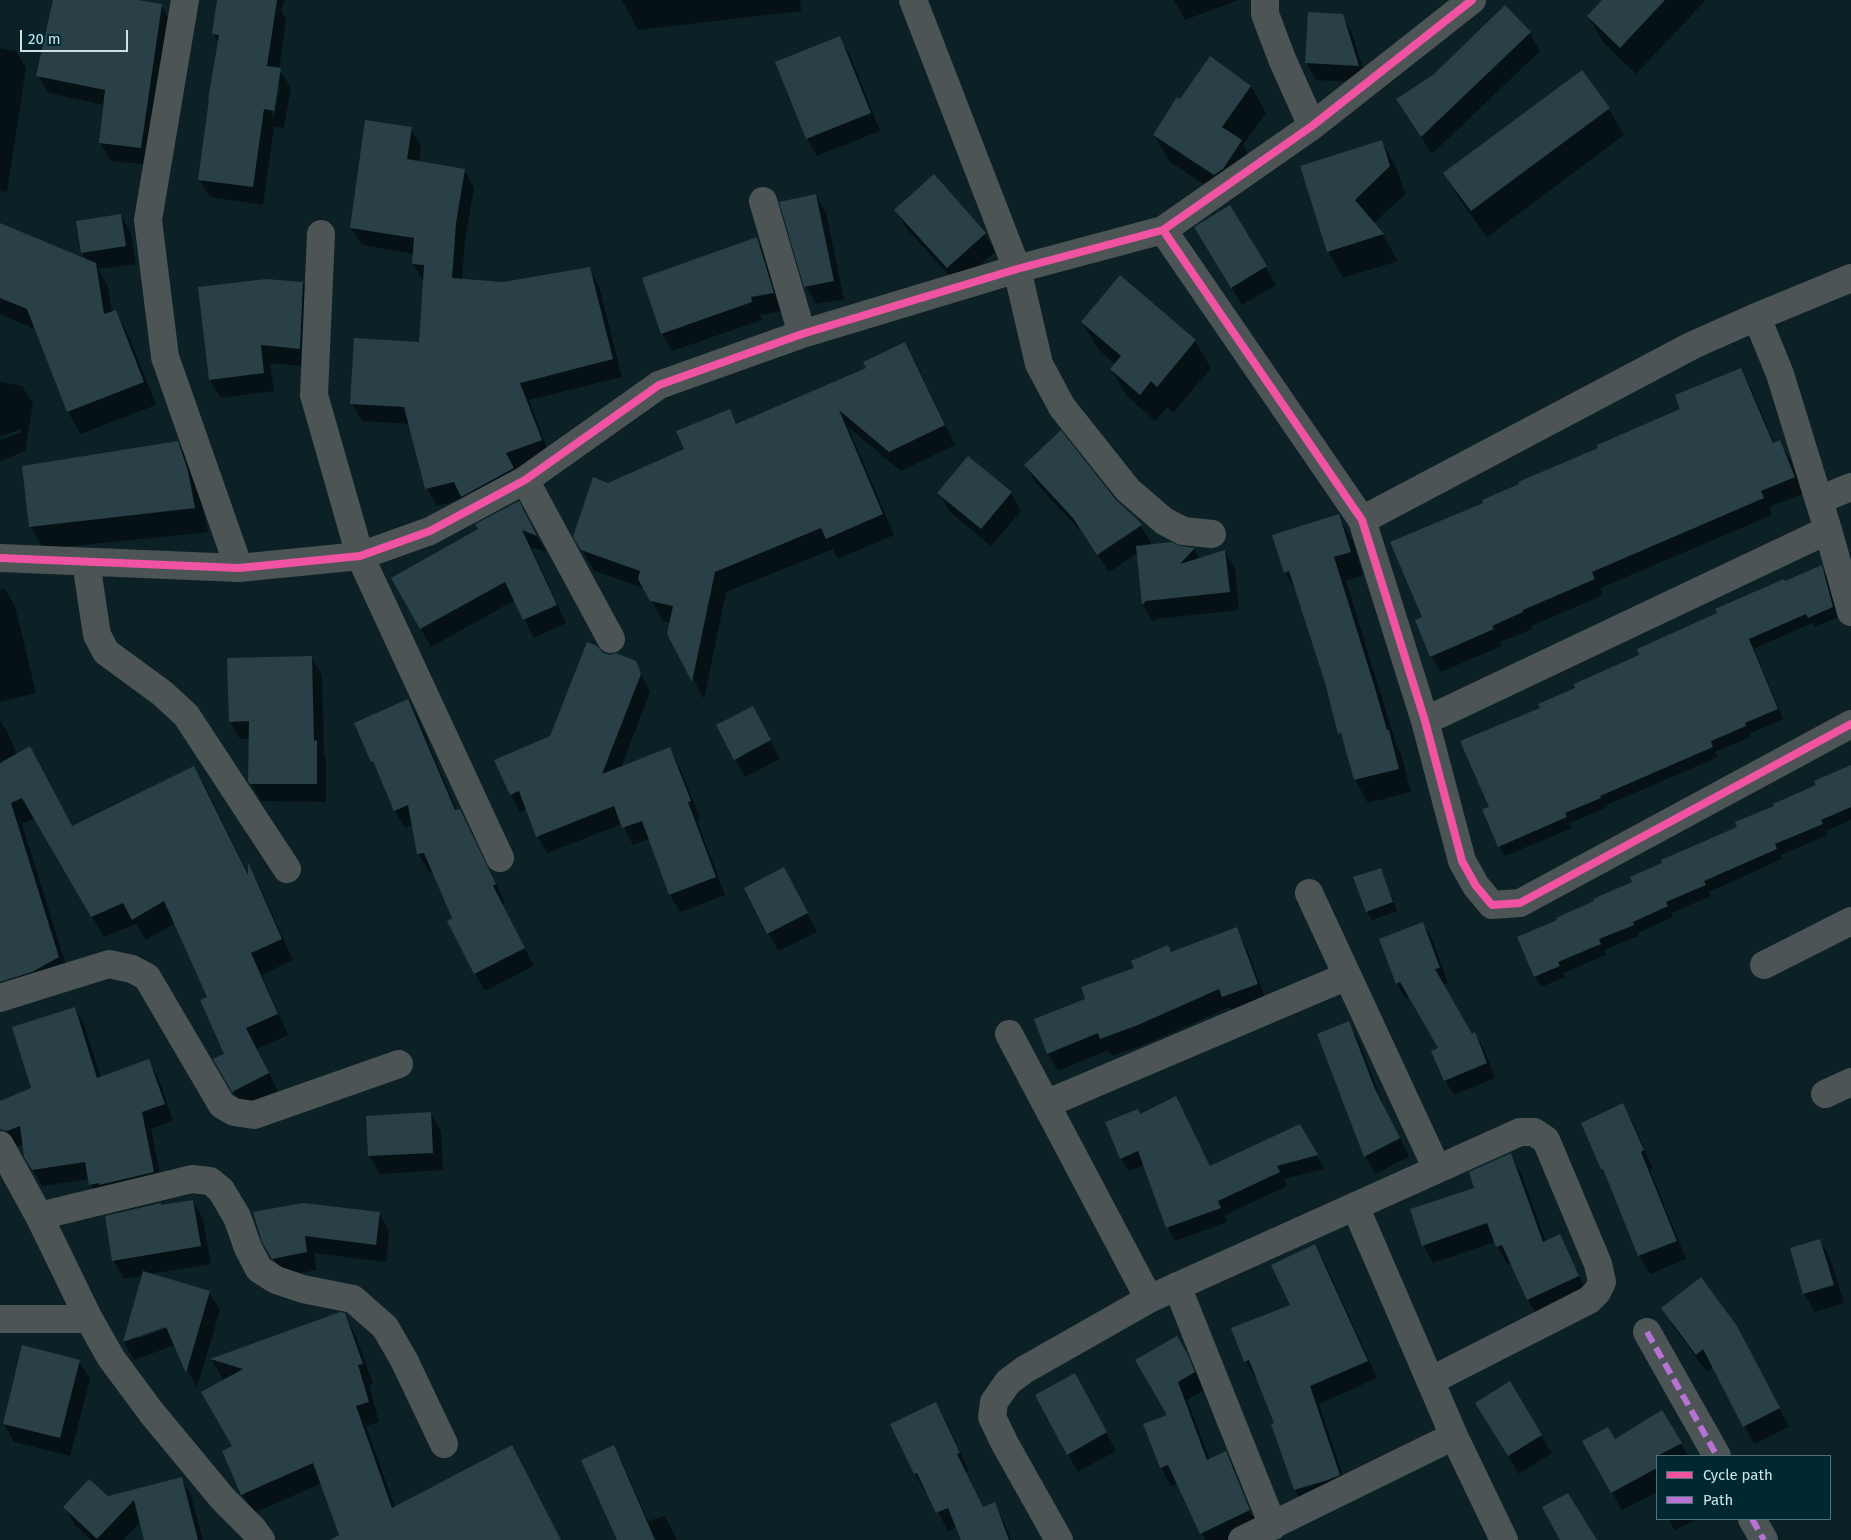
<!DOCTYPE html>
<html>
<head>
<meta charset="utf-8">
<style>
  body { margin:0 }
  #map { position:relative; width:1851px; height:1540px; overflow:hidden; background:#0b2126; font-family:"Fira Sans",sans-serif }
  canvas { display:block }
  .legend { position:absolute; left:1656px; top:1455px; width:175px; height:65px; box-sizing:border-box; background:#002831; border:1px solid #52727a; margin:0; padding:6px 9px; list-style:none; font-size:15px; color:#cde2e7 }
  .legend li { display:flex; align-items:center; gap:10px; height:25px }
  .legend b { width:25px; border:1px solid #52727a }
  .scale { position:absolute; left:20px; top:30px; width:108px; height:22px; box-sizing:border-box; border:2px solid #cde2e7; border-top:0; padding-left:6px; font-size:15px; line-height:18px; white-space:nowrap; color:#cde2e7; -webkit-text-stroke:4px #002831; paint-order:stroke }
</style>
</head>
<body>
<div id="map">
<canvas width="1851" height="1540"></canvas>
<ul class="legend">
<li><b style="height:6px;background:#f153a3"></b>Cycle path</li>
<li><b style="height:6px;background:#b673d3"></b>Path</li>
</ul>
<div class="scale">20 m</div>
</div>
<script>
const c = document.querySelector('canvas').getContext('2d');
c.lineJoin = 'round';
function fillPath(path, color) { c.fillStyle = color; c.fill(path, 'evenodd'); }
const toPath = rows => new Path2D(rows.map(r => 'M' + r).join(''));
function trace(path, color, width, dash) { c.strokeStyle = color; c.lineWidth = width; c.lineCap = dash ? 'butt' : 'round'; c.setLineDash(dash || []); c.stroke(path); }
const shadow = toPath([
  [54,0,130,0,161,5,171,23,151,165,111,161,100,143,104,105,48,93,38,75],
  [218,0,285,0,281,11,286,20,279,69,291,88,284,128,274,127,263,205,210,197,199,179,219,43,213,34],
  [278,84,280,84,274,117,272,117],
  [622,0,800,0,801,11,638,30],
  [1174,0,1239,0,1185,20],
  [1604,0,1706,0,1636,74,1604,43,1588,16],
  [1342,15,1352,33,1368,83,1316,80,1306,62],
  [1530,33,1540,51,1432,154,1408,117],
  [839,38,850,55,880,131,817,156,807,138],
  [0,48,16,51,26,68,7,192,0,191],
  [1251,86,1266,113,1243,145,1257,168,1238,196,1230,201,1170,162,1154,135,1180,100],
  [1609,109,1624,135,1487,237,1460,200,1445,173],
  [411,129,421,146,419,162,464,170,474,188,465,241,462,280,503,283,589,269,599,286,622,377,529,400,551,458,464,499,437,506,427,489,409,424,362,421,352,404,420,343,424,282,413,264,414,254,362,245,351,228],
  [1382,142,1397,169,1405,194,1373,224,1383,235,1398,261,1343,278,1328,251],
  [816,195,826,213,844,299,816,304,806,286],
  [1230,207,1276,285,1242,305,1206,245],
  [896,210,985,234,995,252,958,285,906,228],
  [121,215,131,233,136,264,98,269,108,287,112,313,115,311,128,334,156,405,81,434,68,412,36,330,0,314,0,252,87,261,82,252],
  [757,239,767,257,783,311,760,315,762,320,672,351,662,333],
  [303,283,313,301,310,367,270,363,274,391,221,398,210,380],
  [1082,322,1195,341,1211,368,1173,413,1167,407,1155,421,1127,396,1111,369,1115,364,1098,349],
  [905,343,916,363,955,445,901,471,848,427,894,535,838,559,833,549,726,592,704,699,668,634,671,623,663,621,644,588,594,571,582,550,608,484,685,450,729,411,737,425,867,369],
  [1740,370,1750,386,1774,443,1779,441,1789,457,1804,493,1769,507,1772,515,1600,588,1603,595,1531,626,1532,629,1500,642,1502,646,1441,672,1431,656,1423,617,1485,504,1682,409],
  [0,382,22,386,33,404,25,451,0,461,0,440,22,432,21,429,0,437],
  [177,442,191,465,201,496,208,532,44,549,30,526],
  [1025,465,1115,501,1138,520,1152,545,1194,549,1200,559,1225,551,1235,569,1239,610,1156,619,1153,622,1143,605,1138,553,1109,572,1085,536,1036,483],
  [939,493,1011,493,1021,511,991,546,949,511],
  [1338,516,1352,539,1363,575,1346,581,1397,747,1401,754,1411,792,1368,803,1355,780,1345,742,1340,733,1327,686,1298,595,1285,572],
  [528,521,546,552,531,547,566,623,534,638,515,600,431,647,393,579],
  [1821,567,1827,576,1838,617,1815,627,1812,623,1754,649,1783,719,1749,734,1751,737,1715,752,1718,757,1604,806,1605,808,1570,823,1572,828,1505,856,1499,846,1490,807,1541,709,1577,688,1641,655,1785,582],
  [4,588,15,606,36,693,0,702,0,589],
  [603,654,635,662,650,692,621,768,670,749,679,766,700,818,697,820,725,895,680,912,670,895,649,839,633,845,622,824,547,853,537,836,527,809,520,812,511,795,551,737],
  [311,657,322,675,324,755,326,759,326,802,261,801,250,781,250,739,240,739,230,721],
  [408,700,418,718,457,811,460,811,470,829,505,903,502,904,534,966,485,991,475,973,433,871,429,872,418,854,413,825,405,828,395,811,379,773,372,761],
  [0,720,8,733,17,755,72,827,194,767,206,788,249,876,249,867,259,885,293,960,262,975,288,1035,257,1049,280,1095,246,1112,215,1060,225,1054,208,997,175,923,146,940,136,924,104,937,35,818,22,824,70,978,0,1005],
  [763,726,780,759,745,777,735,759],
  [1851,766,1851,820,1826,831,1828,835,1780,855,1782,859,1709,892,1711,896,1671,913,1673,917,1638,933,1639,936,1604,950,1606,955,1563,973,1565,977,1541,987,1535,976,1559,920,1739,828,1817,786],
  [1380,869,1385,878,1397,911,1372,920,1367,912,1354,878],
  [794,887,817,932,779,951,768,933],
  [1423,924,1432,939,1448,983,1443,985,1471,1035,1475,1034,1484,1049,1495,1078,1454,1095,1445,1080,1439,1049,1410,997,1406,999,1397,984,1380,940],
  [1236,929,1246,947,1267,1002,1234,1014,1230,1007,1148,1043,1112,1056,1108,1050,1058,1071,1048,1053,1087,999,1136,968],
  [75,1008,84,1025,101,1078,148,1061,158,1077,173,1121,151,1129,163,1189,100,1201,91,1185,90,1179,42,1186,25,1156,24,1144,17,1147,14,1146,4,1129,0,1120,0,1102,32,1088],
  [1348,1023,1359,1041,1385,1109,1409,1156,1376,1174,1365,1156],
  [1623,1105,1633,1123,1653,1169,1650,1170,1686,1259,1650,1274,1639,1256,1609,1179,1603,1169],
  [1183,1111,1211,1167,1300,1125,1324,1169,1284,1179,1287,1186,1225,1215,1227,1222,1175,1241,1168,1228,1145,1165,1129,1171,1121,1158,1140,1115],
  [430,1113,441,1131,443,1170,380,1174,370,1156],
  [1510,1155,1521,1173,1546,1242,1559,1236,1588,1294,1538,1318,1528,1300,1511,1263,1507,1264,1495,1242,1433,1263,1423,1245],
  [193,1201,203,1219,211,1264,150,1274,209,1292,220,1310,197,1388,175,1345,134,1360,124,1342,143,1276,124,1279,114,1261,161,1206],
  [171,1324,172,1326,139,1338,139,1335],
  [379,1213,389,1231,386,1262,314,1253,317,1270,283,1276,264,1241],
  [1820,1240,1830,1258,1844,1303,1815,1312,1804,1294,1791,1249],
  [1315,1246,1325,1263,1377,1378,1319,1404,1348,1492,1305,1507,1295,1490,1272,1425,1275,1424,1257,1378,1255,1378,1246,1361,1233,1328,1291,1305],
  [1663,1308,1736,1326,1789,1427,1754,1444,1714,1367,1707,1372,1673,1326],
  [340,1314,344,1314,355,1334,373,1383,369,1385,379,1422,366,1426,395,1507,561,1540,342,1540,322,1483,254,1513,242,1494,233,1447,226,1380,223,1379,212,1360],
  [1176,1338,1198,1375,1204,1390,1187,1400,1210,1460,1226,1453,1236,1471,1259,1528,1235,1540,1205,1540,1178,1483,1171,1486,1161,1468,1145,1425,1169,1416],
  [1233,1470,1235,1470,1253,1515,1251,1516],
  [79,1361,90,1379,70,1456,14,1442,4,1424],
  [1085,1393,1116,1451,1078,1472,1068,1454],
  [936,1403,946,1421,969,1471,966,1472,983,1508,994,1504,1004,1522,1011,1540,962,1540,957,1527,948,1531,927,1491,925,1492,915,1474,892,1425],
  [1662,1412,1688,1456,1657,1456,1657,1497,1655,1493,1622,1510,1612,1492,1615,1440],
  [1487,1421,1541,1435,1552,1453,1519,1474],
  [613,1447,623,1464,648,1521,665,1516,677,1540,618,1540],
  [181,1478,191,1496,203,1540,146,1540,141,1521,123,1540,91,1540,75,1525,65,1507],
  [1668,1519,1697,1519,1675,1530]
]);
const building = toPath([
  [53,0,138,0,162,4,141,148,99,143,105,90,36,76],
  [217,0,277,0,267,66,281,68,274,111,264,109,253,187,198,180,209,100,208,100,219,35,212,34],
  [1602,0,1665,0,1620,48,1587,16],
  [1505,5,1531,32,1421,137,1396,99,1433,75],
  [1308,12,1343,14,1359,66,1305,63],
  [840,36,871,113,806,139,775,62],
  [1210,56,1251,86,1222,127,1242,140,1223,169,1214,175,1153,135,1177,97,1180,99],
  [1582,70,1610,108,1471,211,1443,173],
  [365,120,412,127,407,159,465,169,456,223,452,278,503,282,590,267,613,359,520,383,542,440,506,453,514,468,461,497,454,482,425,489,404,407,350,404,354,338,419,342,424,265,412,264,414,238,350,228],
  [1382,140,1390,166,1355,200,1384,234,1327,252,1300,166],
  [934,174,986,233,947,268,894,210],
  [816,194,834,281,804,287,779,202],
  [1230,205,1267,266,1231,288,1194,227],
  [121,214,126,246,81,253,76,221],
  [0,223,96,263,104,314,116,310,144,382,67,412,27,309,0,298],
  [757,237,774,293,751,297,752,302,661,334,642,278],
  [1120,275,1196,340,1157,387,1151,381,1140,395,1110,369,1121,356,1081,322],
  [266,279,303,282,300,349,261,345,264,373,209,380,198,287],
  [905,342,945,425,889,452,839,410,883,514,826,539,821,528,715,572,692,682,667,634,673,606,650,601,638,579,640,571,581,550,573,537,593,477,608,483,684,449,676,431,730,409,736,424,866,368,863,362],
  [1741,368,1773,443,1780,440,1795,477,1761,491,1764,498,1592,572,1595,579,1523,610,1523,612,1492,626,1494,629,1430,657,1415,620,1422,617,1390,542,1483,503,1482,500,1519,484,1518,482,1598,448,1597,445,1680,409,1675,395],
  [1061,430,1116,500,1138,520,1142,525,1097,555,1073,518,1024,465],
  [178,441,188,471,195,508,29,527,22,466],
  [968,456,1012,492,981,529,937,493],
  [519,501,537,536,522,530,557,605,523,620,505,582,420,629,391,578,478,529,475,524],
  [1339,514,1351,552,1334,557,1374,685,1387,730,1389,730,1399,769,1354,780,1341,733,1338,734,1326,686,1289,571,1284,573,1272,535],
  [1171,542,1181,546,1195,548,1180,564,1225,550,1230,592,1146,601,1142,605,1136,546],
  [1822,565,1833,607,1808,618,1806,614,1749,639,1778,709,1745,723,1746,726,1711,741,1713,747,1600,796,1601,798,1565,813,1567,817,1498,847,1482,809,1489,807,1460,741,1540,708,1538,704,1575,688,1574,684,1639,655,1637,649,1717,613,1715,609,1784,579,1785,581],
  [587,642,597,646,603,653,610,655,616,653,636,661,641,674,602,774,670,747,691,801,688,802,716,877,669,895,642,821,622,828,614,806,536,837,519,791,510,795,494,760,550,736],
  [312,656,314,741,317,740,317,784,250,784,248,782,249,721,229,722,227,658],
  [408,699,455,810,460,809,496,884,493,886,525,948,474,974,447,921,452,918,424,853,417,854,408,805,394,811,373,761,371,762,354,723],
  [753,706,771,740,734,760,716,725],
  [30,746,72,826,194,766,248,875,248,862,282,939,251,953,278,1014,246,1028,269,1073,232,1092,213,1059,224,1054,200,1000,207,997,164,901,132,920,123,903,91,917,22,798,11,803,59,957,32,972,0,982,0,763],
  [1851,765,1851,807,1821,820,1823,824,1775,844,1777,849,1704,881,1706,885,1666,902,1668,906,1633,922,1634,925,1599,939,1601,944,1558,962,1560,966,1534,977,1517,937,1557,920,1556,918,1594,901,1593,899,1632,882,1630,877,1662,863,1661,860,1737,827,1735,822,1774,806,1773,804,1816,785,1814,781],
  [784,867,808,913,767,934,744,888],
  [1381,868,1393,902,1366,912,1353,877],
  [1423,922,1440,968,1435,969,1472,1034,1475,1032,1487,1063,1444,1081,1431,1051,1438,1048,1400,982,1396,984,1379,939],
  [1237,927,1258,984,1222,997,1219,989,1138,1025,1100,1039,1098,1033,1047,1054,1034,1019,1085,999,1081,987,1134,968,1131,961,1168,945,1171,952],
  [75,1007,97,1078,149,1059,165,1104,142,1112,154,1172,99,1185,99,1183,89,1185,85,1162,32,1170,24,1157,20,1126,7,1131,0,1129,0,1101,31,1088,12,1027],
  [1349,1021,1375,1089,1400,1138,1364,1157,1317,1034],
  [1176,1096,1210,1166,1300,1124,1318,1155,1277,1166,1280,1172,1218,1201,1221,1208,1166,1228,1138,1151,1120,1159,1105,1122,1138,1109,1140,1114],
  [1623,1103,1644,1150,1641,1152,1677,1241,1638,1256,1603,1169,1601,1169,1581,1123],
  [431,1112,433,1153,368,1156,366,1116],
  [1511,1153,1543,1242,1560,1234,1579,1276,1527,1300,1502,1245,1496,1247,1487,1223,1422,1246,1410,1209,1474,1188,1469,1172],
  [193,1200,201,1246,112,1261,105,1216,161,1203,161,1205],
  [303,1203,380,1212,376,1245,305,1236,307,1252,272,1259,262,1242,253,1212],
  [1820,1239,1834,1285,1803,1294,1790,1248],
  [1315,1244,1368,1361,1310,1386,1340,1475,1328,1480,1294,1490,1271,1424,1274,1423,1249,1360,1244,1362,1231,1328,1290,1305,1271,1265],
  [143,1271,210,1291,186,1373,166,1327,123,1342],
  [1701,1277,1737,1326,1780,1408,1743,1427,1703,1349,1696,1355,1661,1308],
  [340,1312,345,1313,363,1364,358,1365,369,1402,356,1406,392,1508,512,1445,561,1540,330,1540,339,1535,313,1463,241,1495,222,1451,232,1446,201,1392,243,1369,210,1359],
  [1177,1336,1188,1355,1195,1372,1178,1382,1207,1460,1226,1451,1250,1510,1200,1534,1168,1465,1160,1468,1143,1424,1167,1415,1135,1360],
  [22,1345,80,1360,60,1438,3,1424],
  [1075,1373,1107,1432,1067,1455,1035,1395],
  [1510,1381,1542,1435,1508,1456,1475,1403],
  [936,1402,960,1453,957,1454,983,1507,995,1502,1009,1540,961,1540,948,1508,936,1513,917,1473,914,1474,890,1424],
  [1662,1410,1682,1443,1657,1456,1657,1468,1611,1493,1582,1441,1608,1427,1615,1439],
  [614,1445,655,1540,617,1540,581,1460],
  [182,1477,198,1540,144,1540,134,1500,97,1539,63,1507,89,1479,108,1496],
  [1568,1493,1597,1540,1560,1540,1542,1507]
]);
const minor = toPath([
  [185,0,148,220,165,357,239,568],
  [913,0,1017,269,1039,364,1062,407,1128,490,1164,521,1183,531,1212,534],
  [1265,0,1265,14,1282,59,1312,126],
  [763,201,802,334],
  [1163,230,1362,520,1425,721,1462,861,1476,886,1492,905,1520,903,1851,724],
  [321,234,314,395,360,556,500,858],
  [1754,318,1851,278],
  [525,480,611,639],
  [1819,500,1851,487],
  [1362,520,1693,345,1754,318,1762,330,1780,374,1828,530,1851,612],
  [0,558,239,568,360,556,430,531,525,480,659,385,802,334,1017,269,1163,230,1312,126,1472,0],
  [86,562,97,635,106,652,162,693,186,715,287,869],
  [1425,721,1828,530],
  [1309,893,1437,1169],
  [1764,965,1851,921],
  [0,998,109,964,132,969,147,977,222,1105,234,1112,254,1115,399,1064],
  [1009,1034,1149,1299],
  [1825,1094,1851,1082],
  [1046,1104,1347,976],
  [0,1145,39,1216,89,1319,0,1319],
  [1355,1206,1454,1436,1504,1540],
  [39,1216,192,1179,210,1181,221,1190,237,1217,248,1248,259,1269,276,1280,303,1289,353,1299,385,1327,404,1360,444,1444],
  [1177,1286,1273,1526],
  [89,1319,111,1358,151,1412,223,1499,253,1529,261,1540],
  [1647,1332,1717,1456],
  [1752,1519,1764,1540],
  [1059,1540,1005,1444,992,1417,994,1402,1008,1382,1024,1370,1149,1299,1520,1132,1534,1132,1546,1140,1598,1264,1602,1282,1597,1292,1589,1300,1430,1381],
  [1242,1540,1454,1436]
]);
const quiet = toPath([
  [1647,1332,1717,1456],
  [1752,1519,1764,1540]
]);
const cycleway = toPath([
  [1163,230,1362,520,1425,721,1462,861,1476,886,1492,905,1520,903,1851,724],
  [0,558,239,568,360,556,430,531,525,480,659,385,802,334,1017,269,1163,230,1312,126,1472,0]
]);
fillPath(shadow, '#0007');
fillPath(building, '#284046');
trace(minor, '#4c5456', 28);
trace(quiet, '#b673d3', 6, [12, 6]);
trace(cycleway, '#f153a3', 8);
</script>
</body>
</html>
